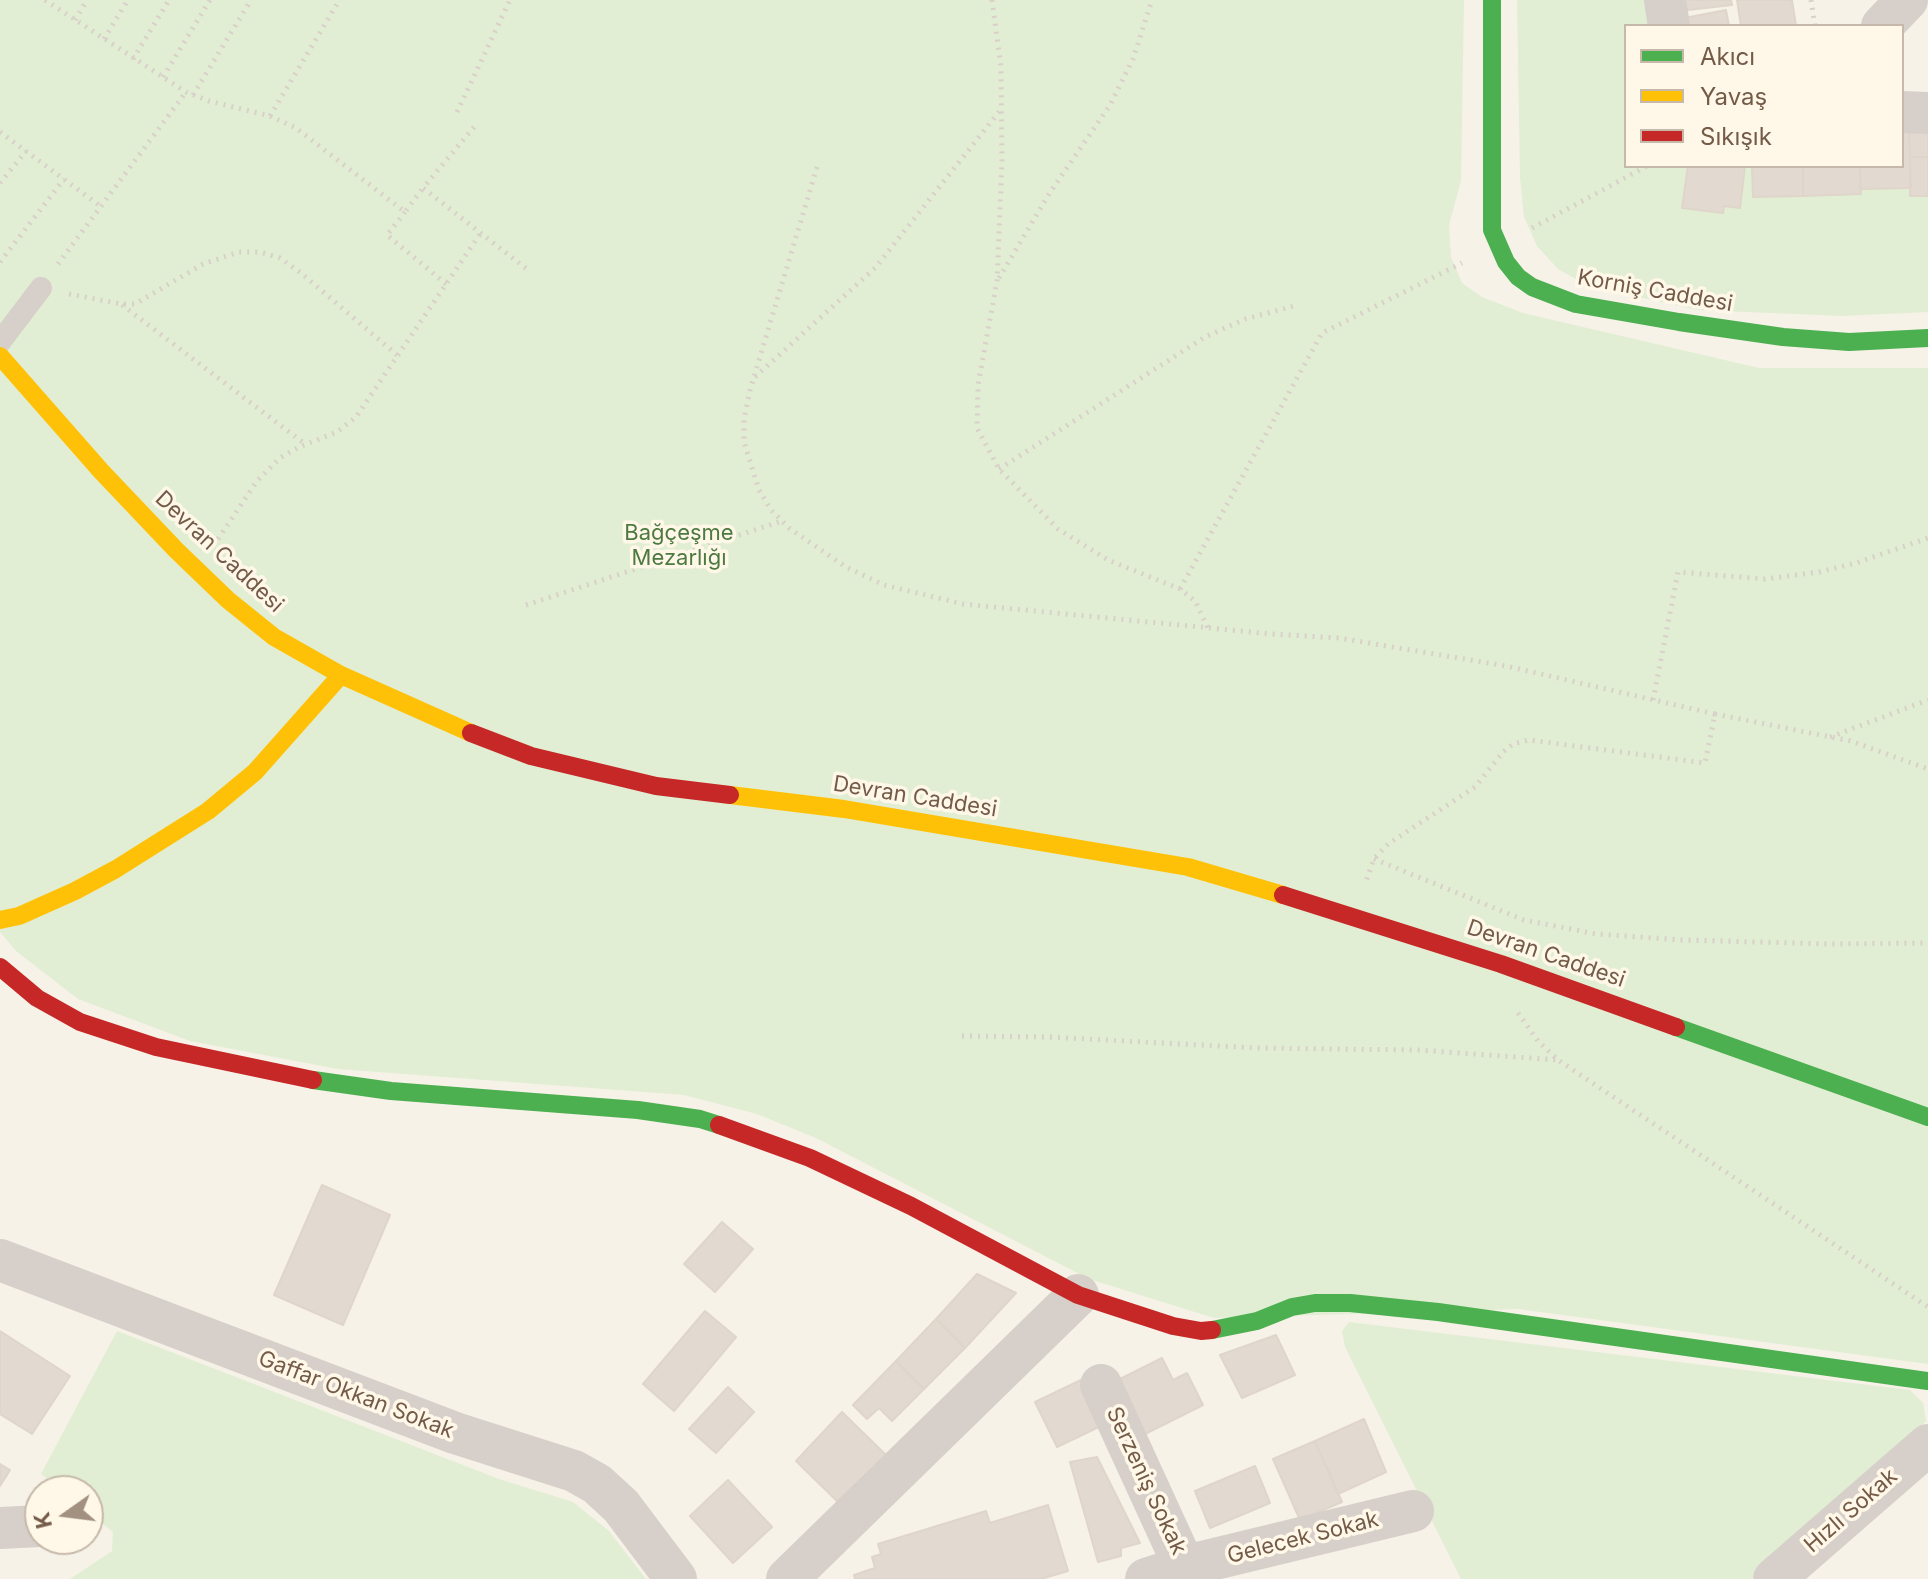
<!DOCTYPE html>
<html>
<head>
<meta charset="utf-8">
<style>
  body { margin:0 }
  #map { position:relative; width:1928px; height:1579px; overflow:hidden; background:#f6f2e8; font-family:Inter,sans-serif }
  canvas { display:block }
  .legend { position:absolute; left:1624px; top:24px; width:280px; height:144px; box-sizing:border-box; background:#fff8e9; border:2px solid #c7b9a9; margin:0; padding:10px 14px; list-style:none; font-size:24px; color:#745b48 }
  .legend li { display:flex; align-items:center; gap:16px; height:40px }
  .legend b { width:40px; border:2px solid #c7b9a9 }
  .north { position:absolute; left:24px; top:1475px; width:80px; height:80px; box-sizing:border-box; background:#fff8e9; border:2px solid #c7b9a9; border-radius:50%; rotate:256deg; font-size:22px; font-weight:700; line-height:32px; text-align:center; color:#745b48 }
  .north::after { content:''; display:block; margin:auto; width:28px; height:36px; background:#a29080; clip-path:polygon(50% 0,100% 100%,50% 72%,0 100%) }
</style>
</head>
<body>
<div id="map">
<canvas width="1928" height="1579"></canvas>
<ul class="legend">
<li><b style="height:10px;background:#4caf50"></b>Akıcı</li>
<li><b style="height:10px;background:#ffc107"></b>Yavaş</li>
<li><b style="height:10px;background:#c62828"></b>Sıkışık</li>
</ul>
<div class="north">K</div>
</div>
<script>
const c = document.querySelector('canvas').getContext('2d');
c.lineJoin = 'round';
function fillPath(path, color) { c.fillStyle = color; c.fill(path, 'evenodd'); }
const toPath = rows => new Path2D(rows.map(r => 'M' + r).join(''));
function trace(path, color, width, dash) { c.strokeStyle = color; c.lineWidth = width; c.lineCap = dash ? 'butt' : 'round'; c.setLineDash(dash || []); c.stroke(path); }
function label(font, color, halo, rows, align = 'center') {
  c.font = font + ' Inter,sans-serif'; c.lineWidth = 7; c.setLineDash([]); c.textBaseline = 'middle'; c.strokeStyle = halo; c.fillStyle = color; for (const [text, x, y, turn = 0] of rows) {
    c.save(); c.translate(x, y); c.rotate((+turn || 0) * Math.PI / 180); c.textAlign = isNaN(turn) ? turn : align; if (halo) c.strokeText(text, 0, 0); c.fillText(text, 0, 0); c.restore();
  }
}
const green = toPath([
  [0,0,1464,0,1461,181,1449,225,1451,257,1462,283,1482,297,1523,313,1759,368,1928,368,1928,1364,1518,1309,1214,1318,1089,1279,816,1138,757,1114,684,1095,338,1069,190,1041,78,999,16,951,0,932],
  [1517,0,1649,0,1652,26,1626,26,1626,166,1902,166,1902,127,1928,127,1928,312,1842,316,1698,310,1588,286,1558,269,1537,246,1524,217,1520,178],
  [1349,1322,1910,1390,1923,1403,1926,1421,1909,1439,1751,1579,1461,1579,1345,1347,1342,1331],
  [117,1331,499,1479,573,1502,609,1531,646,1579,70,1579,112,1551,113,1532,88,1512,88,1491,63,1491,41,1474]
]);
const building = toPath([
  [1678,0,1731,0,1732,5,1679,11,1678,0],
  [1737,0,1792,0,1796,26,1741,26,1737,0],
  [1726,10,1729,26,1680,26,1679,19,1726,10],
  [1902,127,1909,128,1911,188,1860,189,1860,166,1902,166,1902,127],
  [1928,127,1928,157,1910,157,1909,128,1928,127],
  [1910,157,1928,157,1928,196,1910,196,1910,157],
  [1688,166,1745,166,1740,208,1724,206,1723,213,1682,208,1688,166],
  [1752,166,1803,166,1803,196,1753,197,1752,166],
  [1803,166,1860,166,1861,194,1803,196,1803,166],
  [322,1185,390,1215,343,1325,274,1295,322,1185],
  [722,1222,753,1249,715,1292,684,1264,722,1222],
  [977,1274,1016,1293,965,1348,936,1319,977,1274],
  [705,1311,736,1337,674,1411,643,1384,705,1311],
  [936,1319,965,1348,924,1389,896,1361,936,1319],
  [0,1331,70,1376,32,1434,0,1414,0,1331],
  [1276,1335,1295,1375,1242,1398,1220,1355,1276,1335],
  [1162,1358,1173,1380,1187,1373,1203,1405,1143,1435,1116,1381,1162,1358],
  [896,1361,924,1389,892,1421,879,1408,867,1419,853,1405,896,1361],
  [1081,1380,1103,1425,1057,1447,1035,1402,1081,1380],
  [728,1387,754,1412,716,1453,689,1429,728,1387],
  [842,1412,887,1456,840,1504,796,1461,842,1412],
  [1364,1419,1386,1472,1338,1494,1315,1441,1364,1419],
  [1315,1441,1342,1502,1300,1520,1273,1459,1315,1441],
  [1097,1457,1140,1543,1121,1548,1121,1556,1098,1562,1070,1462,1097,1457],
  [0,1464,10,1470,0,1486,0,1464],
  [1255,1466,1270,1503,1210,1528,1195,1491,1255,1466],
  [728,1480,772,1527,733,1563,690,1516,728,1480],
  [1048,1505,1068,1571,1041,1579,855,1579,854,1575,875,1568,872,1557,881,1554,878,1544,986,1511,990,1523,1048,1505]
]);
const path = toPath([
  [45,0,186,92,209,101,270,116,296,128,405,212,423,188],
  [992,0,1001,67,1002,161,997,281,978,385,977,428,999,469,1058,529,1108,560,1180,589,1195,601,1208,628],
  [1811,0,1815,26],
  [75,20,87,0],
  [104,39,128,0],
  [133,59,169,0],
  [163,77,210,0],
  [193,95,251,0],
  [457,112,510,0],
  [270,116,337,4],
  [474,127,423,188,528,270],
  [0,132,100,206],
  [817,167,750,390,744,419,744,442,759,490,771,510,789,528,846,567,884,585,963,604,1272,634,1339,638,1506,666,1715,714,1705,763,1529,740,1513,744,1503,752,1475,787,1388,844,1374,859,1366,881],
  [0,183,26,151],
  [405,212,387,235,446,284],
  [1532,228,1647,166],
  [0,262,64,179],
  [58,264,186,92],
  [999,278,1049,194,1110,105,1133,59,1152,0],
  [69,294,121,304,135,304,203,264,239,252,260,252,280,258,301,273,397,355],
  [122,305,305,444],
  [755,377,875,268,1002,108],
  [999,469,1205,337,1245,319,1294,306],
  [218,539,257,481,280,458,299,447,337,432,356,417,480,234],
  [1180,589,1322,333,1462,263],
  [526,605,782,521],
  [1653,700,1678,572,1765,579,1819,572,1856,563,1928,538],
  [1715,714,1851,741,1928,769],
  [1830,737,1928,700],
  [1374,859,1524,920,1596,934,1683,940,1830,944,1928,943],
  [1518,1013,1538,1041,1558,1060,1928,1307],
  [962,1036,1049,1037,1257,1048,1418,1050,1558,1060]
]);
const lane = toPath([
  [0,342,41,288]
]);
const street = toPath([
  [1665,0,1669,26],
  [1882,26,1907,0],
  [1902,112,1928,113],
  [0,1260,455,1433,574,1471,597,1484,621,1506,676,1579],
  [1101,1385,1190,1579],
  [0,1528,40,1526],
  [787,1579,1078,1295],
  [1146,1579,1186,1566,1413,1511],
  [1774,1579,1928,1445]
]);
const fast = toPath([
  [1492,0,1492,230,1506,262,1518,277,1532,287,1576,304,1679,322,1783,337,1849,342,1928,338],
  [1676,1027,1928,1117],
  [313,1080,391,1091,638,1110,700,1119,719,1125],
  [1212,1330,1257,1321,1292,1307,1315,1303,1350,1303,1438,1312,1928,1381]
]);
const slow = toPath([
  [0,356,101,471,176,550,228,600,274,637,341,675,471,733],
  [730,795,844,809,1188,867,1283,895],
  [0,920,19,916,75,891,116,869,208,811,255,772,341,675]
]);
const jam = toPath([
  [471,733,531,756,656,786,730,795],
  [1283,895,1501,964,1676,1027],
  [0,967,37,998,80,1022,156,1047,313,1080],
  [719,1125,810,1158,911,1206,1078,1295,1173,1326,1201,1331,1212,1330]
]);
const streetNames = [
  ["Korniş Caddesi",1655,291,10],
  ["Devran Caddesi",219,552,43],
  ["Devran Caddesi",915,797,9],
  ["Devran Caddesi",1546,954,19],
  ["Gaffar Okkan Sokak",356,1395,21],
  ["Serzeniş Sokak",1146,1481,65],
  ["Hızlı Sokak",1851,1511,-41],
  ["Gelecek Sokak",1303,1538,-14]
];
const parkNames = [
  ["Bağçeşme",679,533],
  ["Mezarlığı",679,558]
];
fillPath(green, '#e1eed3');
fillPath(building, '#e2dad0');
trace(building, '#dfd5ca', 2);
trace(path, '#d8d0c9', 5, [2, 6]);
trace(lane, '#d7d0ca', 22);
trace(street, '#d7d0ca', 42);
trace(fast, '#4caf50', 18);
trace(slow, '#ffc107', 18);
trace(jam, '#c62828', 18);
label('22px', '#745b48', '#fff8e9', streetNames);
label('22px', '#4d7a40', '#fff8e9', parkNames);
</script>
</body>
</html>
